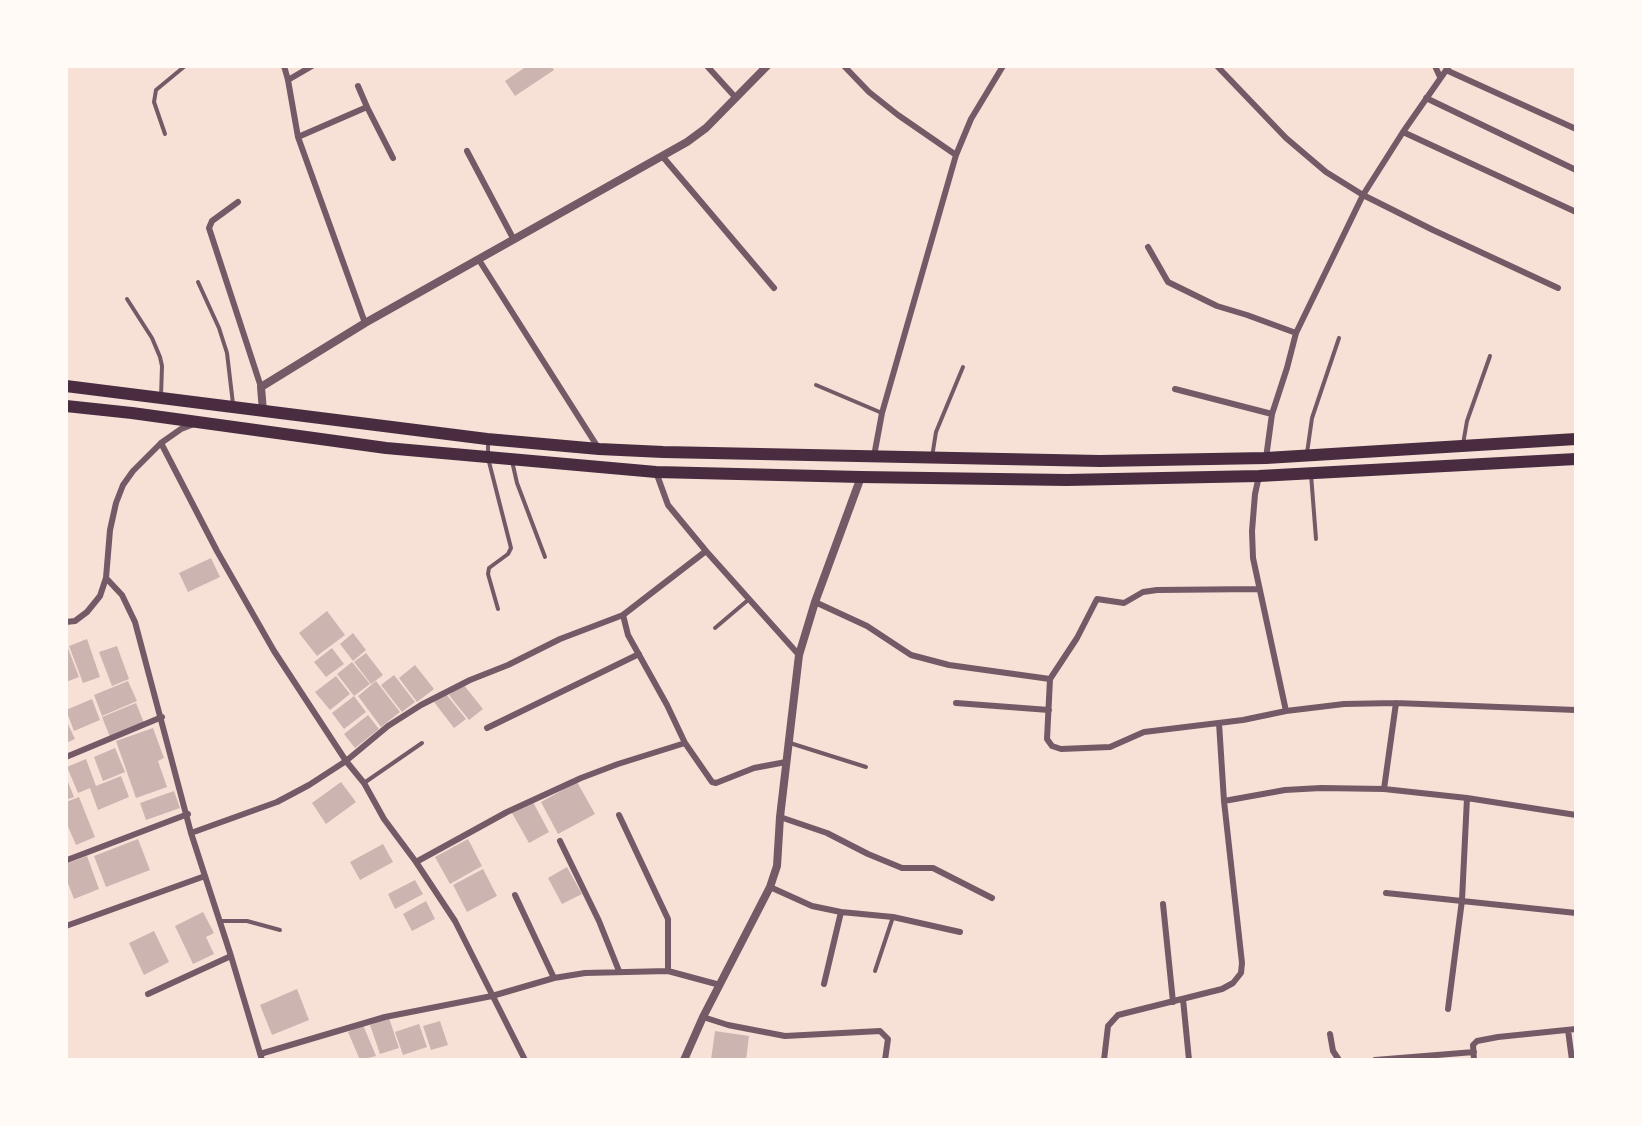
<!DOCTYPE html>
<html>
<head>
<meta charset="utf-8">
<style>
  body { margin:0 }
  #map { position:relative; width:1642px; height:1126px; overflow:hidden; background:#f7e1d7; font-family:"Roboto Condensed",sans-serif }
  canvas { display:block }
  .frame { position:absolute; inset:0; border:68px solid #fffaf5; pointer-events:none }
</style>
</head>
<body>
<div id="map">
<canvas width="1642" height="1126"></canvas>
<div class="frame"></div>
</div>
<script>
const c = document.querySelector('canvas').getContext('2d');
c.lineJoin = 'round';
function fillPath(path, color) { c.fillStyle = color; c.fill(path, 'evenodd'); }
const toPath = rows => new Path2D(rows.map(r => 'M' + r).join(''));
function trace(path, color, width, dash) { c.strokeStyle = color; c.lineWidth = width; c.lineCap = dash ? 'butt' : 'round'; c.setLineDash(dash || []); c.stroke(path); }
const building = toPath([
  [527,66,551,66,554,70,515,96,505,81],
  [211,558,220,577,188,592,179,573],
  [327,611,345,635,317,656,299,633],
  [353,633,366,650,353,661,340,644],
  [87,639,100,677,83,683,69,646],
  [66,643,79,677,66,682],
  [117,646,129,679,112,686,99,652],
  [332,648,344,664,326,677,314,662],
  [366,653,383,675,371,684,354,662],
  [352,662,370,684,354,696,337,674],
  [415,665,434,689,417,702,399,678],
  [394,675,415,702,402,712,381,685],
  [336,676,350,694,330,710,315,692],
  [128,681,137,701,102,716,94,695],
  [376,681,400,712,381,727,358,696],
  [463,684,483,709,469,720,449,695],
  [446,694,466,719,454,728,434,702],
  [354,696,366,712,344,729,332,713],
  [92,699,100,720,74,731,66,710],
  [136,703,144,723,110,737,102,717],
  [368,715,379,729,355,748,344,734],
  [66,720,75,739,66,743],
  [153,728,164,758,158,761,167,787,136,798,116,741],
  [115,748,125,772,103,781,94,757],
  [86,759,96,786,121,776,129,797,98,810,90,788,78,793,67,767],
  [66,777,74,797,66,800],
  [341,782,356,802,326,824,312,803],
  [577,782,595,814,558,834,541,802],
  [174,791,180,808,146,820,140,803],
  [79,797,95,837,76,845,66,822,66,802],
  [533,802,549,832,529,843,512,813],
  [138,839,150,870,106,887,94,856],
  [468,839,482,866,450,884,435,857],
  [383,844,393,862,360,880,350,862],
  [87,856,99,889,74,899,66,878,66,864],
  [567,867,582,894,562,904,548,878],
  [483,869,497,896,467,912,453,885],
  [415,880,423,894,395,909,388,894],
  [426,901,435,919,412,931,403,914],
  [203,912,214,933,206,937,214,954,193,964,175,926],
  [154,931,169,962,144,975,129,943],
  [297,989,309,1020,272,1035,260,1005],
  [389,1018,399,1048,380,1054,370,1025],
  [440,1021,448,1045,431,1050,423,1026],
  [419,1024,427,1047,403,1055,395,1032],
  [363,1025,376,1056,360,1060,348,1032],
  [715,1031,749,1036,746,1060,711,1060]
]);
const service = toPath([
  [165,134,154,102,156,90,185,66],
  [198,282,219,328,227,353,233,404],
  [127,299,152,338,160,357,162,366,161,397],
  [816,385,882,413],
  [488,442,488,458,511,548,508,554,489,568,488,574,498,609],
  [1463,444,1467,421,1490,356],
  [1307,453,1312,418,1339,338],
  [932,457,936,432,963,367],
  [512,461,517,483,545,557],
  [1311,474,1316,539],
  [715,628,748,600],
  [790,743,866,767],
  [364,783,422,743],
  [219,921,247,921,280,930],
  [875,971,893,917]
]);
const minor = toPath([
  [284,66,288,80,298,137,365,323],
  [707,66,736,98],
  [844,66,869,92,898,115,956,155],
  [1217,66,1286,138,1326,172,1363,195,1433,230,1558,288],
  [1435,66,1440,77],
  [1446,70,1576,129],
  [288,80,312,66],
  [358,86,367,107],
  [1426,98,1576,170],
  [1403,132,1576,212],
  [298,137,367,107,393,158],
  [467,151,514,240],
  [663,157,774,288],
  [238,202,212,221,209,228,261,387],
  [1148,247,1168,282,1217,306,1247,315,1296,333],
  [479,260,599,449],
  [1175,389,1272,414],
  [161,443,217,551,274,651,346,761,364,783,384,819,416,862,455,921,525,1060],
  [874,456,882,413,956,155,971,119,1003,66],
  [1266,458,1272,414,1287,368,1296,333,1363,195,1403,132,1449,66],
  [656,472,668,505,706,551,799,655],
  [1259,476,1255,494,1252,531,1253,558,1286,711],
  [106,578,122,595,135,622,191,833,231,956,262,1060],
  [815,602,867,626,911,655,949,665,1050,679,1047,739,1052,746,1061,749,1110,747,1144,732,1243,720,1286,711,1344,704,1396,703,1576,710],
  [623,615,628,635,667,705,685,743,712,782,716,783,754,768,786,762],
  [66,622,75,621,87,612,100,596,106,578,110,530,116,503,123,485,133,471,161,443,181,429,194,424],
  [1050,679,1077,638,1097,599,1124,603,1143,592,1157,590,1259,589],
  [956,703,1049,710],
  [487,728,639,654],
  [66,757,162,717],
  [1384,789,1396,703],
  [1224,801,1285,790,1321,788,1384,789,1467,798,1576,815],
  [619,815,668,919,668,971],
  [780,817,827,833,868,854,902,868,933,868,992,898],
  [191,833,277,802,309,785,346,761,388,726,421,705,470,680,508,665,560,639,623,615,706,551],
  [560,841,599,921,619,971],
  [67,860,188,814],
  [416,862,507,812,581,778,618,764,685,743],
  [770,887,812,906,841,912,893,917,960,932],
  [1386,893,1576,913],
  [515,895,554,978],
  [1163,904,1173,1002],
  [66,926,205,876],
  [824,984,841,912],
  [148,994,231,956],
  [1183,999,1189,1060],
  [1448,1009,1462,900,1467,798],
  [703,1017,728,1025,785,1036,880,1031,888,1039,885,1060],
  [1568,1030,1572,1060],
  [1330,1034,1333,1051,1339,1060],
  [260,1054,385,1017,492,996,554,978,585,973,668,971,720,985],
  [1104,1060,1108,1026,1118,1015,1222,989,1233,983,1241,973,1242,963,1224,801,1219,723],
  [1375,1060,1474,1052],
  [1474,1060,1473,1045,1477,1041,1498,1037,1576,1029]
]);
const tertiary = toPath([
  [263,411,261,387,365,323,687,142,706,128,767,66],
  [684,1060,703,1017,770,887,777,866,780,817,799,655,815,602,861,477]
]);
const trunk = toPath([
  [66,386,487,439,599,449,663,452,1100,461,1266,458,1576,439],
  [66,406,132,413,386,448,656,472,861,477,1067,480,1259,476,1576,459]
]);
fillPath(building, '#ccb4b1');
trace(service, '#755966', 4);
trace(minor, '#755966', 6);
trace(tertiary, '#755966', 8);
trace(trunk, '#4a2c40', 12);
</script>
</body>
</html>
